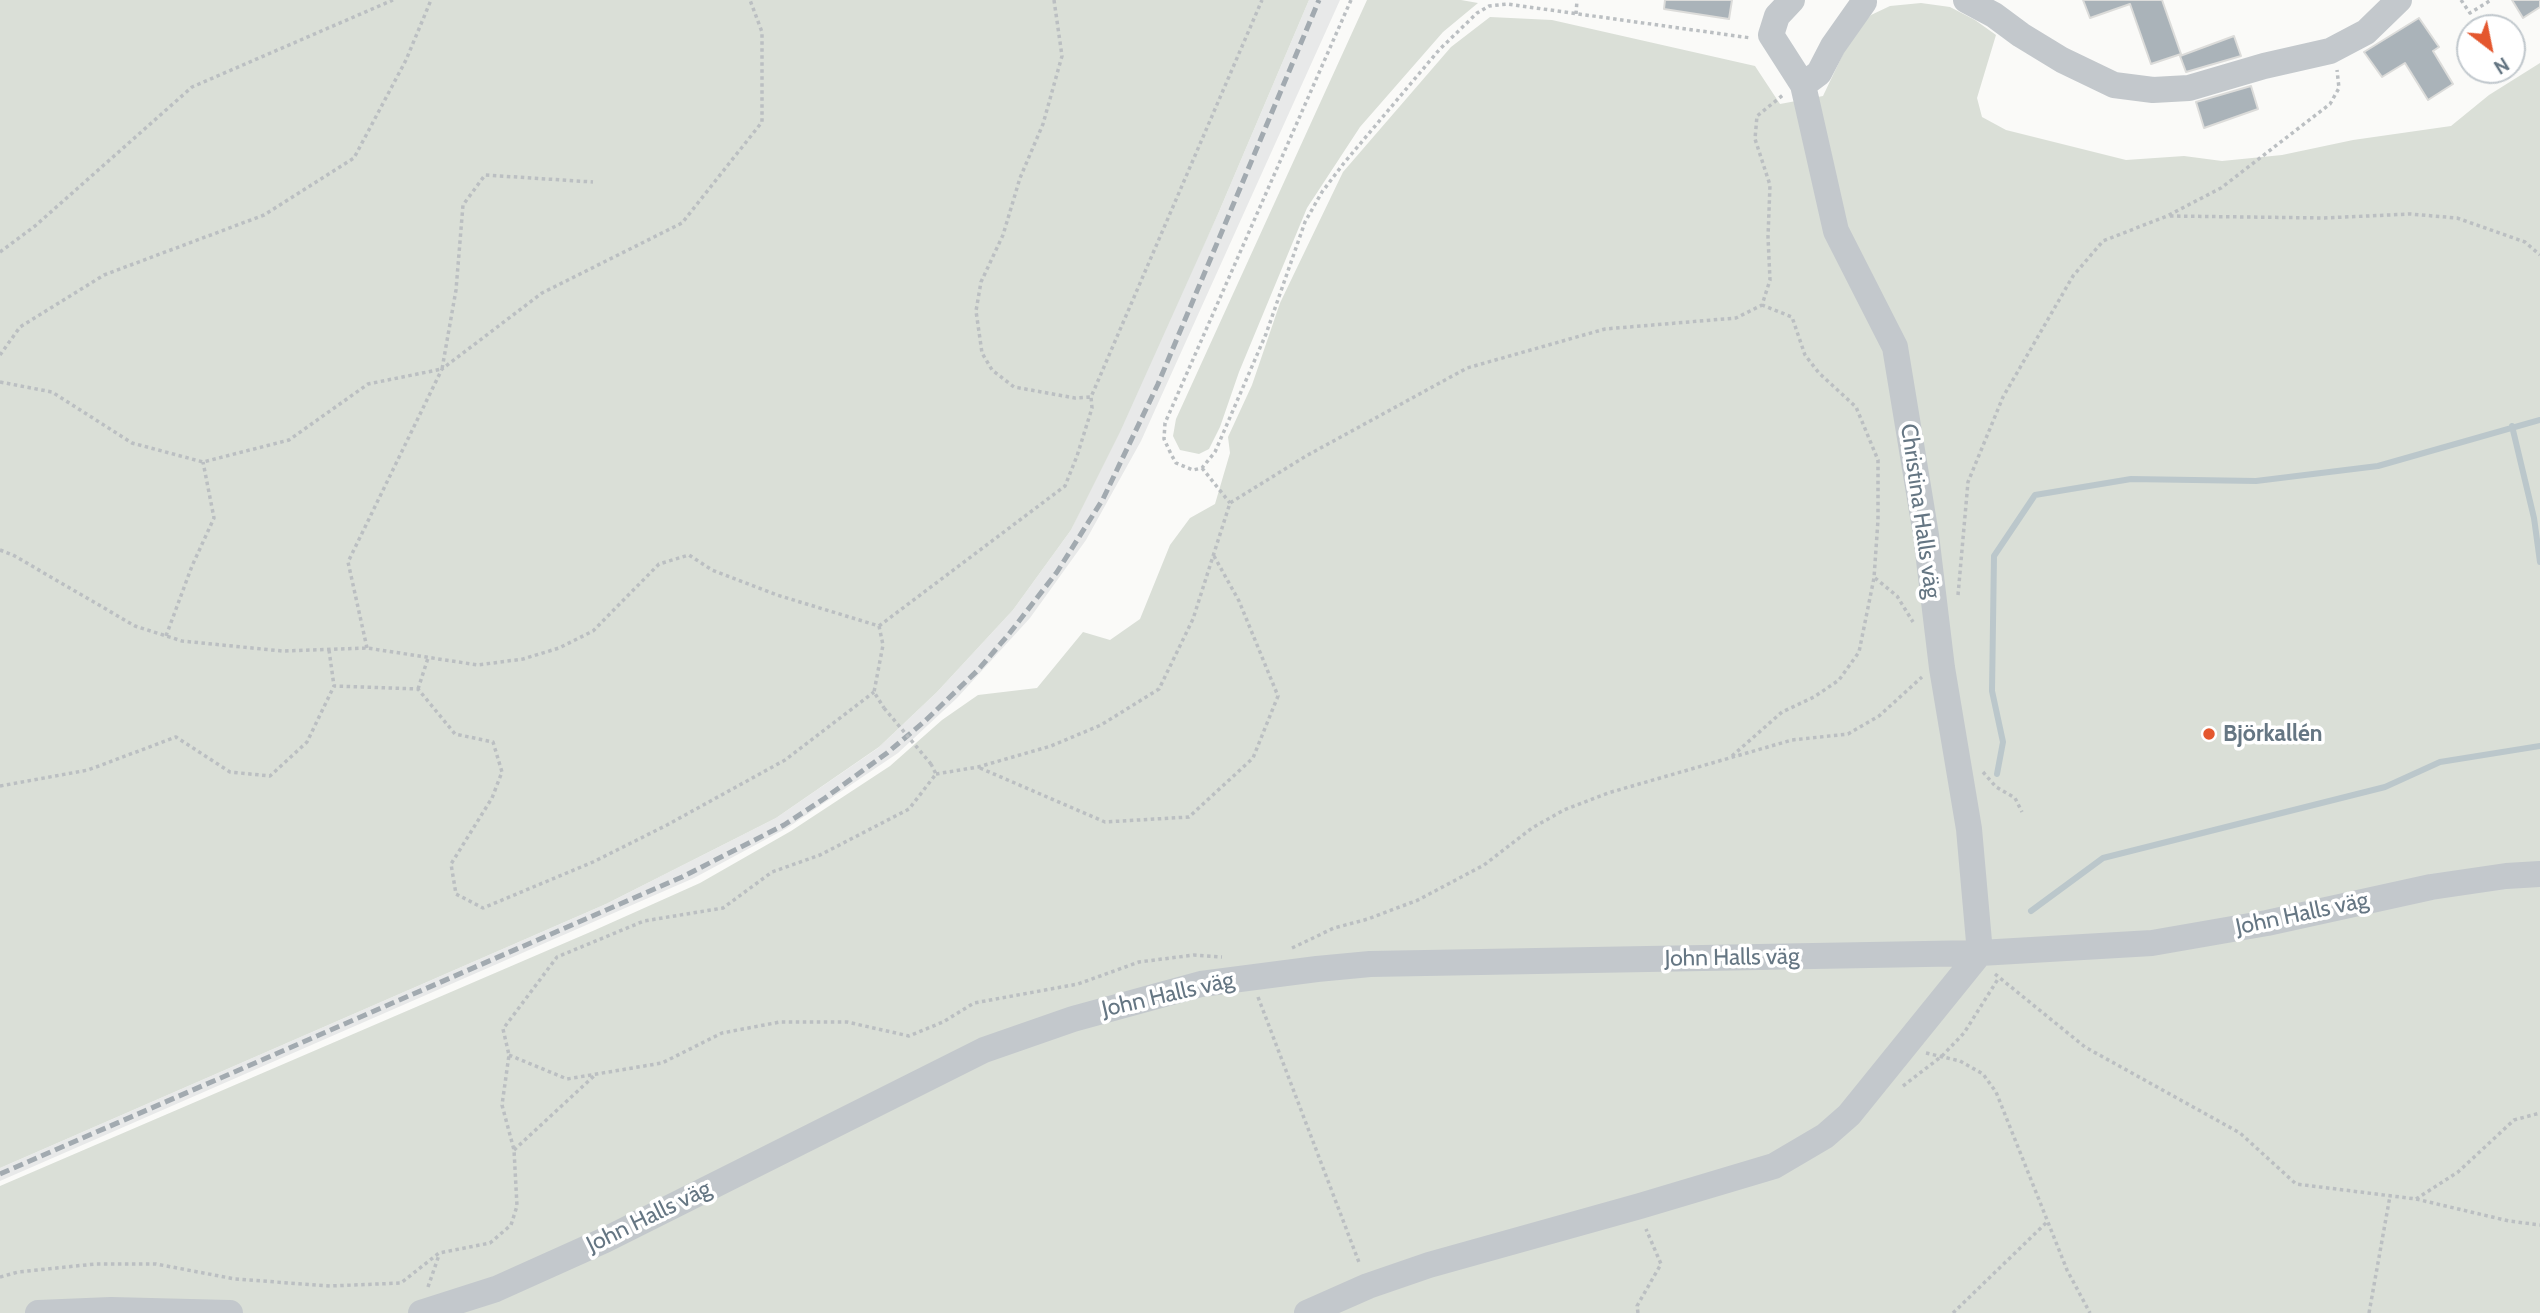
<!DOCTYPE html>
<html>
<head>
<meta charset="utf-8">
<style>
  body { margin:0 }
  #map { position:relative; width:2540px; height:1313px; overflow:hidden; background:#fafaf8; font-family:Cabin,sans-serif }
  canvas { display:block }
  .north { position:absolute; left:2456px; top:14px; width:70px; height:70px; box-sizing:border-box; background:#fff; border:2px solid #c1c8cd; border-radius:50%; rotate:148deg; font-size:19px; font-weight:700; line-height:28px; text-align:center; color:#657683 }
  .north::after { content:''; display:block; margin:auto; width:24px; height:32px; background:#e4572e; clip-path:polygon(50% 0,100% 100%,50% 72%,0 100%) }
</style>
</head>
<body>
<div id="map">
<canvas width="2540" height="1313"></canvas>
<div class="north">N</div>
</div>
<script>
const c = document.querySelector('canvas').getContext('2d');
c.lineJoin = 'round';
function fillPath(path, color) { c.fillStyle = color; c.fill(path, 'evenodd'); }
const toPath = rows => new Path2D(rows.map(r => 'M' + r).join(''));
function trace(path, color, width, dash) { c.strokeStyle = color; c.lineWidth = width; c.lineCap = dash ? 'butt' : 'round'; c.setLineDash(dash || []); c.stroke(path); }
function label(font, color, halo, rows, align = 'center') {
  c.font = font + ' Cabin,sans-serif'; c.lineWidth = 7; c.setLineDash([]); c.textBaseline = 'middle'; c.strokeStyle = halo; c.fillStyle = color; for (const [text, x, y, turn = 0] of rows) {
    c.save(); c.translate(x, y); c.rotate((+turn || 0) * Math.PI / 180); c.textAlign = isNaN(turn) ? turn : align; if (halo) c.strokeText(text, 0, 0); c.fillText(text, 0, 0); c.restore();
  }
}
const built = toPath([
  [1309,0,1340,0,1141,441,1086,540,1030,618,957,698,898,753,787,828,694,878,0,1181,0,1168,606,904,776,818,878,748,937,692,1013,610,1071,530,1218,214]
]);
const green = toPath([
  [0,0,1309,0,1218,214,1120,432,1071,530,1013,610,937,692,879,747,776,818,606,904,0,1168],
  [1367,0,1461,0,1478,3,1443,32,1360,127,1307,208,1239,372,1220,427,1209,449,1199,454,1180,450,1173,436,1176,419],
  [1921,3,1950,7,1975,20,1996,35,1977,98,1982,117,2006,130,2126,160,2184,156,2222,161,2282,155,2353,140,2451,126,2489,95,2540,63,2540,1313,0,1313,0,1186,595,930,700,883,791,831,890,766,942,720,978,695,1037,688,1083,632,1110,640,1140,619,1170,545,1190,518,1215,504,1230,453,1228,437,1252,385,1280,303,1343,172,1451,47,1490,17,1552,20,1755,66,1780,104,1823,96,1852,35,1871,15,1890,6]
]);
const stream = toPath([
  [2512,426,2534,518,2540,562],
  [1997,774,2003,742,1992,691,1994,556,2035,495,2131,479,2256,481,2378,466,2540,420],
  [2031,911,2103,858,2385,787,2440,762,2540,746]
]);
const building = toPath([
  [1665,0,1732,0,1729,19,1664,9,1665,0],
  [2083,0,2162,0,2181,54,2151,64,2130,4,2090,18,2083,0],
  [2512,0,2540,0,2540,7,2523,18,2512,0],
  [2419,18,2439,47,2433,51,2453,84,2428,100,2405,63,2382,77,2364,52,2419,18],
  [2234,36,2241,56,2186,72,2180,56,2234,36],
  [2251,86,2258,109,2204,128,2196,102,2251,86]
]);
const path = toPath([
  [1054,0,1062,56,1043,124,1020,178,1003,235,981,282,976,311,982,353,992,370,1014,387,1075,398,1091,397],
  [1351,0,1165,423,1164,439,1171,454,1176,463,1193,470,1202,468,1215,452,1266,334,1305,222,1322,192,1344,163,1439,50,1477,13,1489,6,1507,4,1751,38],
  [2461,0,2470,13,2491,0],
  [1576,14,1577,0],
  [2170,216,2324,218,2410,214,2457,218,2525,242,2540,255],
  [0,252,35,226,192,87,393,0],
  [0,355,20,327,104,275,264,215,354,158,406,60,431,0],
  [0,382,52,392,132,443,203,462,289,440,368,384,442,369,456,290,463,205,485,175,593,182],
  [1202,468,1230,503],
  [0,550,13,555,135,626,182,641,282,651,367,648,478,665,523,659,559,648,593,631,659,564,689,555,712,570,777,595,879,626],
  [1875,578,1897,596,1913,622],
  [1958,595,1968,482,2003,397,2073,276,2103,241,2167,216,2221,188,2330,104,2339,88,2337,70],
  [879,626,1065,486,1077,456,1092,408,1091,397,1262,0],
  [879,626,883,645,874,692,884,708],
  [166,636,192,566,214,518,203,462],
  [367,648,348,562,442,369,542,293,682,223,762,122,762,32,750,0],
  [329,650,334,686],
  [418,689,428,658],
  [1732,756,1782,712,1814,697,1839,680,1859,652,1874,578,1878,520,1878,460,1856,407,1819,373,1805,355,1792,317,1762,305],
  [980,768,1105,822,1189,817,1253,758,1278,696,1239,601,1214,556],
  [1983,772,1996,787,2015,798,2022,812],
  [936,774,978,767,1051,746,1101,725,1159,689,1193,619,1230,503,1306,456,1467,368,1605,329,1736,318,1762,305,1770,280,1768,237,1770,185,1755,139,1757,116,1783,95],
  [0,786,88,770,176,737,230,772,270,776,307,742,334,686,418,689,455,734,493,742,502,772,492,798,451,864,456,894,483,908,593,862,667,825,785,760,874,692],
  [1292,948,1334,928,1368,919,1418,900,1484,865,1532,828,1564,810,1608,793,1792,740,1848,734,1879,716,1922,677],
  [1995,974,2085,1047,2240,1133,2296,1184,2416,1199,2509,1221,2540,1225],
  [1258,997,1360,1265],
  [1926,1053,1960,1061,1983,1074,1996,1092,2067,1270,2090,1313],
  [509,1055,567,1079,662,1063,722,1033,780,1022,847,1022,909,1036,943,1022,974,1003,1078,984,1139,962,1194,955,1222,957],
  [1903,1086,1942,1056,1964,1033,1998,979],
  [514,1150,595,1075],
  [2416,1199,2458,1172,2514,1120,2540,1113],
  [0,1277,18,1272,95,1264,156,1264,235,1279,330,1286,401,1283,439,1253,490,1243,511,1225,517,1206,514,1150,502,1105,509,1055,503,1029,557,957,644,921,723,908,772,872,820,855,909,809,936,774,931,764],
  [428,1287,439,1255],
  [1638,1313,1637,1306,1661,1264,1646,1229],
  [1953,1313,2047,1222],
  [2369,1313,2390,1196]
]);
const minor = toPath([
  [1966,0,1994,15,2021,35,2062,60,2114,85,2153,90,2189,88,2264,66,2330,51,2366,32,2399,0],
  [1803,85,1819,73,1833,46,1864,2],
  [38,1313,111,1310,230,1313],
  [421,1313,496,1289,605,1240,984,1050,1073,1019,1201,984,1317,969,1370,964,1980,953,2152,943,2267,923,2431,887,2506,876,2540,874],
  [1307,1313,1368,1286,1429,1265,1640,1206,1774,1166,1825,1136,1849,1115,1980,953,1969,829,1942,668,1926,535,1895,347,1836,231,1803,85,1771,35,1777,16,1792,0]
]);
const rail = toPath([
  [0,1174,682,877,784,825,825,798,887,753,925,721,978,670,1009,634,1057,572,1103,499,1158,384,1319,0]
]);
const pathBridge = toPath([
  [884,708,931,764]
]);
const markers = [
  [2209,734,7,"#e4572e"]
];
const streetNames = [
  ["Christina Halls väg",1920,511,82],
  ["John Halls väg",2302,914,-12],
  ["John Halls väg",1732,958,-1],
  ["John Halls väg",1168,995,-13],
  ["John Halls väg",649,1217,-26]
];
const poiNames = [
  ["Björkallén",2223,734]
];
fillPath(built, '#e8e9e9');
fillPath(green, '#dadfd7');
trace(stream, '#bbc7cb', 6);
fillPath(building, '#aab3b9');
trace(building, '#dcdcda', 2);
trace(path, '#bbbfc2', 3.5, [3.5, 3.5]);
trace(minor, '#c3c8cc', 26);
trace(rail, '#a2aab0', 5, [10, 5]);
trace(pathBridge, '#bbbfc2', 3.5, [3.5, 3.5]);
for (const [x, y, r, color] of markers) { const dot = new Path2D(); dot.arc(x, y, r, 0, 2 * Math.PI); c.fillStyle = color; c.fill(dot); trace(dot, '#fff', 2.5); }
label('23px', '#657683', '#fff', streetNames);
label('bold 23px', '#657683', '#fff', poiNames, 'left');
</script>
</body>
</html>
